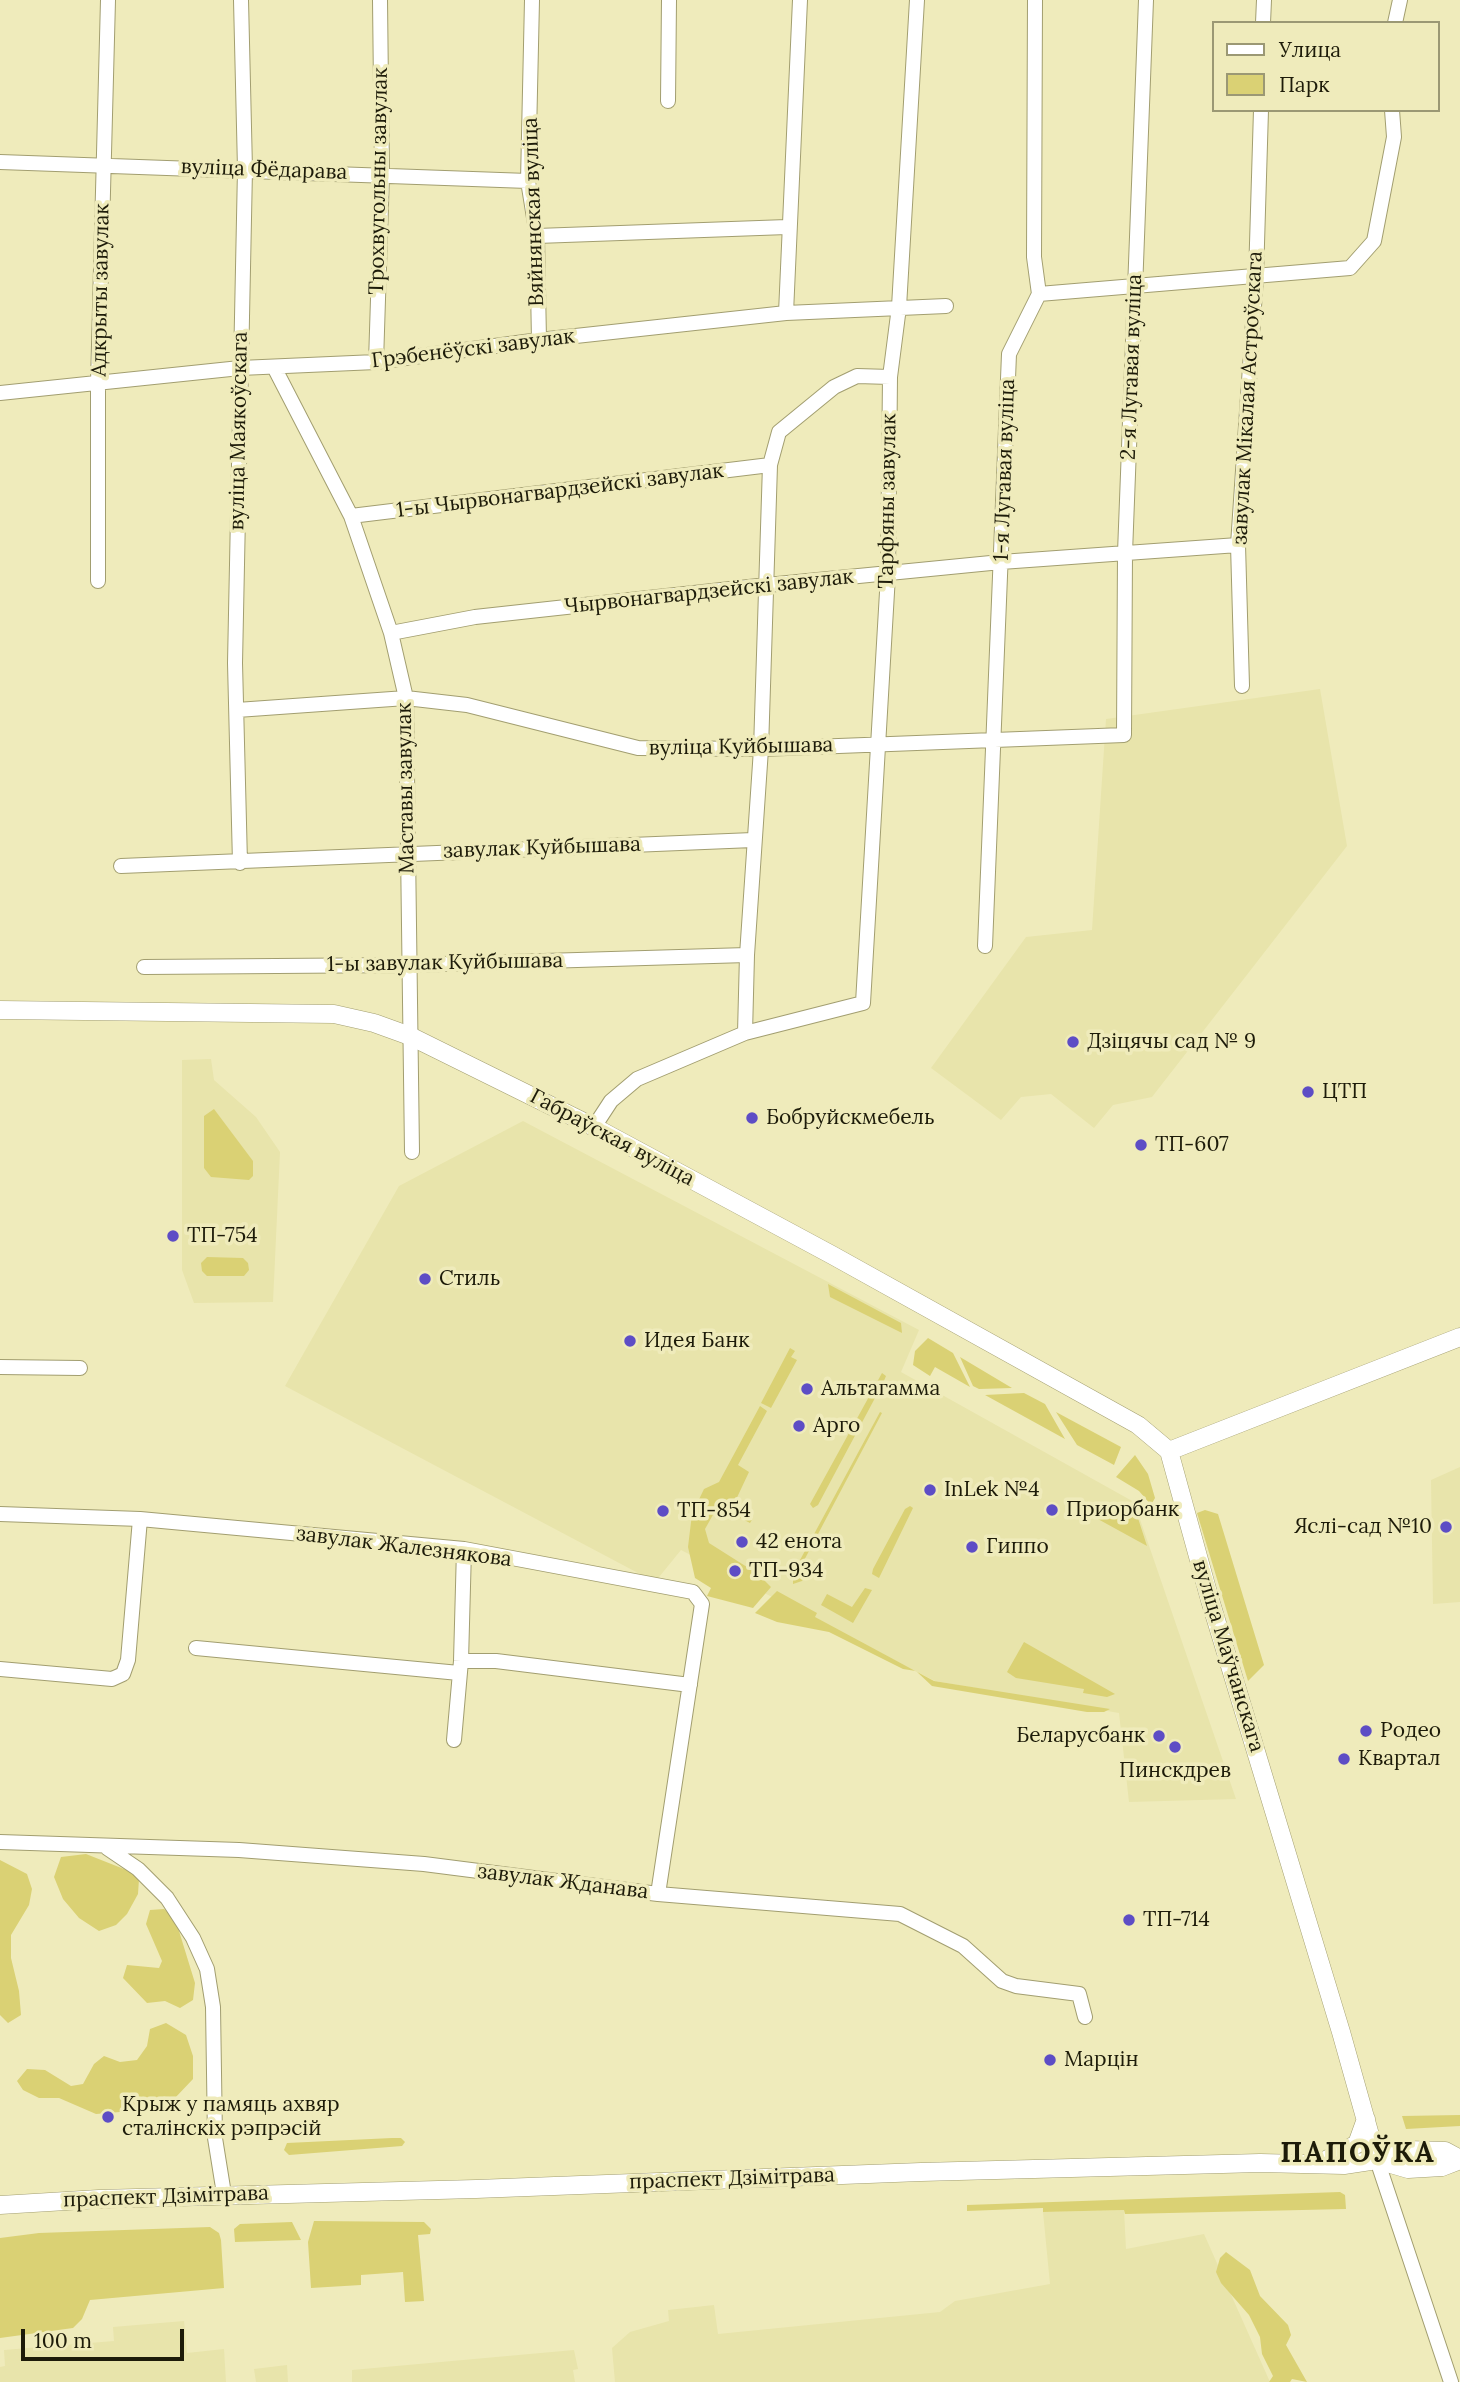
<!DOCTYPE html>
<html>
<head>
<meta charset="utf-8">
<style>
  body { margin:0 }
  #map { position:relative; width:1460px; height:2382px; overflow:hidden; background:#efebbb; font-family:Lora,serif }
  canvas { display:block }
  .legend { position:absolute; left:1212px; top:21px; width:228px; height:91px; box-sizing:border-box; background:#efebbb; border:2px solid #9b9874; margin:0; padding:9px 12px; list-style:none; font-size:21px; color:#1d1b09 }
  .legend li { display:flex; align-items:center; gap:14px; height:35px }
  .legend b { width:35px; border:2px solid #9b9874 }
  .scale { position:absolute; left:21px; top:2329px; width:163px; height:32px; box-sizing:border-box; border:4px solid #1d1b09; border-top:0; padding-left:9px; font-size:21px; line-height:24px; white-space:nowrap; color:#1d1b09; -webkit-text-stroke:5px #efebbb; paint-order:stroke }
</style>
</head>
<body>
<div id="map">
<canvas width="1460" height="2382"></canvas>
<ul class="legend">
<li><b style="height:9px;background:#fff"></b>Улица</li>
<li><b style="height:19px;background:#dad174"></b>Парк</li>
</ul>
<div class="scale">100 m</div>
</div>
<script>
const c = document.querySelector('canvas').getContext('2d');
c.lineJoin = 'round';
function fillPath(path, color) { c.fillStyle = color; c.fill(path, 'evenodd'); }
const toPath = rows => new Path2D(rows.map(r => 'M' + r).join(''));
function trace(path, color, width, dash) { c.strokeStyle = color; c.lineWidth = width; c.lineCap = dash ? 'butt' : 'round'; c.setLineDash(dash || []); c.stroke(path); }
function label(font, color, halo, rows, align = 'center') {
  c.font = font + ' Lora,serif'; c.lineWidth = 7; c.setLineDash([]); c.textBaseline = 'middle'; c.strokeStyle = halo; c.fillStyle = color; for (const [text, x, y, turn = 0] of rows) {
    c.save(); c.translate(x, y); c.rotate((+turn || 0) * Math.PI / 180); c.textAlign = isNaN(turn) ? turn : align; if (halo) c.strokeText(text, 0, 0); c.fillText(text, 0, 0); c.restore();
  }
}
const built = toPath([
  [1320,689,1347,846,1152,1097,1113,1105,1094,1128,1051,1094,1021,1097,1001,1120,931,1068,1026,937,1092,930,1106,719],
  [211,1059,214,1080,256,1117,280,1152,273,1302,194,1303,182,1270,182,1060],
  [523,1121,919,1330,901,1372,1134,1502,1236,1799,1129,1802,1119,1713,935,1681,681,1550,655,1582,285,1386,399,1186],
  [1460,1467,1460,1602,1433,1604,1431,1480],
  [1124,2210,1126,2249,1204,2234,1270,2382,615,2382,612,2348,630,2332,669,2321,668,2310,714,2305,718,2334,940,2312,955,2301,1050,2284,1043,2212],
  [184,2321,187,2353,224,2349,226,2382,0,2382,0,2367,5,2366,4,2350,114,2341,113,2327],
  [574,2350,578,2369,573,2370,575,2382,352,2382,352,2370],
  [287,2365,288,2382,256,2382,254,2369]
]);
const green = toPath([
  [214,1109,253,1161,253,1176,249,1180,211,1177,204,1168,204,1116],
  [207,1257,243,1258,248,1263,249,1270,244,1276,207,1276,202,1271,201,1263],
  [828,1284,901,1323,902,1333,830,1297],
  [928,1338,953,1353,970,1387,935,1367,930,1376,913,1365,915,1351],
  [790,1348,795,1351,791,1357,797,1360,771,1408,761,1403],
  [960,1357,1012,1388,979,1389,973,1386],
  [882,1373,886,1376,883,1383,818,1505,813,1508,810,1504],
  [1024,1393,1045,1404,1065,1439,985,1395],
  [760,1406,767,1411,738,1465,749,1472,733,1506,753,1518,750,1523,721,1508,714,1513,705,1529,709,1543,758,1574,771,1587,753,1608,707,1596,711,1588,695,1578,688,1547,692,1514,704,1489,719,1482],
  [880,1412,882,1413,800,1568,807,1573,802,1581,793,1584,793,1573],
  [1056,1412,1121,1447,1114,1465,1077,1445],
  [1135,1455,1148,1474,1155,1498,1151,1505,1139,1491,1116,1477],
  [910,1506,913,1508,879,1578,872,1574,873,1569,905,1509],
  [1205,1510,1218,1514,1264,1665,1248,1681,1197,1513],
  [1093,1512,1136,1512,1147,1546,1096,1518],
  [865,1588,872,1590,853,1623,821,1605,827,1594,852,1607],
  [777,1591,817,1613,815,1617,934,1681,1110,1709,1104,1712,1087,1712,932,1686,916,1671,903,1669,829,1632,777,1622,755,1613],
  [1024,1642,1115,1694,1107,1697,1083,1693,1084,1689,1016,1678,1007,1672],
  [86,1854,129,1871,139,1879,138,1894,127,1914,116,1925,99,1931,79,1918,63,1899,54,1877,61,1857],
  [0,1860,27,1874,32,1889,29,1905,11,1935,11,1958,19,1991,21,2015,8,2023,0,2015],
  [164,1909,175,1918,195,1983,193,2000,180,2008,165,2001,147,2003,123,1978,127,1965,159,1968,162,1961,146,1924,150,1910],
  [166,2023,186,2035,193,2056,193,2079,175,2098,120,2112,96,2114,59,2098,39,2098,23,2090,17,2081,27,2069,45,2070,71,2086,83,2084,94,2064,104,2056,120,2062,137,2060,147,2046,150,2029],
  [1460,2115,1460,2126,1406,2129,1402,2116],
  [392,2138,401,2138,405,2142,402,2146,289,2155,284,2150,287,2143],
  [1340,2192,1345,2195,1346,2209,1125,2214,1124,2210,1043,2212,1043,2208,967,2211,967,2205],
  [314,2221,424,2222,431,2229,430,2234,418,2235,424,2301,405,2302,403,2272,361,2275,361,2285,311,2288,308,2242],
  [292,2222,301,2240,235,2242,234,2229,240,2224],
  [210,2227,219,2233,221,2240,224,2288,90,2300,82,2319,73,2328,0,2338,0,2238,39,2233],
  [1226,2252,1250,2270,1260,2296,1288,2325,1291,2335,1286,2345,1307,2382,1292,2379,1290,2382,1269,2382,1273,2376,1262,2354,1260,2337,1249,2315,1221,2283,1216,2272,1220,2258]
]);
const minor = toPath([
  [532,0,528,181,537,236,539,340],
  [1263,23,1264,0],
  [1395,23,1400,0],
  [668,101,669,0],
  [0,162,528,181],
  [537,236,787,227],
  [1039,294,1350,268,1374,241,1394,137,1392,110],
  [786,313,800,0],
  [376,362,382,174,380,0],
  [274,367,351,516,391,633,406,698,412,1152],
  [0,393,240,368,376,362,539,340,786,313,946,306],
  [351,516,770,465],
  [98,581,98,383,108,0],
  [391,633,475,617,767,585,1001,562,1238,545],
  [1242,686,1238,545,1256,277,1261,110],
  [237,710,406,698,467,705,638,748,761,749,1124,735,1125,553,1146,0],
  [240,863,235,663,245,169,241,0],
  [121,866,753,840],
  [985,946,1009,354,1039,294,1034,257,1035,0],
  [144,967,408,965,747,955],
  [745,1033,747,955,761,749,770,465,779,432,834,387,857,376,890,377],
  [594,1127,611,1101,637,1079,745,1033,863,1003,888,575,890,377,899,307,917,0],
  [0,1367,80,1368],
  [0,1514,140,1519,464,1549,693,1592,702,1604,658,1894],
  [196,1648,459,1673],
  [461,1661,496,1661,690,1685],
  [0,1669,112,1679,123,1674,128,1660,140,1519],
  [454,1740,461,1661,464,1549],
  [0,1842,239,1850,424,1864,658,1894,900,1914,963,1946,1002,1981,1016,1986,1079,1994,1085,2017],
  [107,1848,138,1869,167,1898,193,1938,207,1969,213,2007,215,2138,224,2194],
  [1377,2160,1451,2382]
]);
const major = toPath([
  [0,1010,334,1014,374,1023,410,1036,594,1127,832,1255,1138,1425,1169,1451],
  [1377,2160,1341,2032,1210,1600,1169,1451,1460,1337],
  [1377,2160,1408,2169,1442,2167,1460,2160],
  [1322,2162,1357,2144,1366,2119],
  [0,2205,99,2199,476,2189,921,2172,1260,2163,1344,2165,1377,2160,1390,2152,1406,2150,1445,2151,1460,2159]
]);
const markers = [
  [1073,1042,7,"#5d4dc5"],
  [1308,1092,7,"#5d4dc5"],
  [752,1118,7,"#5d4dc5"],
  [1141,1145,7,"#5d4dc5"],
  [173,1236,7,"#5d4dc5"],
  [425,1279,7,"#5d4dc5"],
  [630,1341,7,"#5d4dc5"],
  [807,1389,7,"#5d4dc5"],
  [799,1426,7,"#5d4dc5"],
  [930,1490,7,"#5d4dc5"],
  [1052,1510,7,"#5d4dc5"],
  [663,1511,7,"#5d4dc5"],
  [1446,1527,7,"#5d4dc5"],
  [742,1542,7,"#5d4dc5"],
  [972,1547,7,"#5d4dc5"],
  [735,1571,7,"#5d4dc5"],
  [1366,1731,7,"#5d4dc5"],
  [1159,1736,7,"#5d4dc5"],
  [1175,1747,7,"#5d4dc5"],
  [1344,1759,7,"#5d4dc5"],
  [1129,1920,7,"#5d4dc5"],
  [1050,2060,7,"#5d4dc5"],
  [108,2117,7,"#5d4dc5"]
];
const streetNames = [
  ["вуліца Фёдарава",264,170,2],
  ["Трохвугольны завулак",379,181,-89],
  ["Вяйнянская вуліца",534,212,-92],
  ["Адкрыты завулак",101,290,-89],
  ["Грэбенёўскі завулак",473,349,-7],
  ["2-я Лугавая вуліца",1132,367,-88],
  ["завулак Мікалая Астроўскага",1248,398,-87],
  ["вуліца Маякоўскага",239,431,-89],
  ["1-я Лугавая вуліца",1005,470,-88],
  ["1-ы Чырвонагвардзейскі завулак",560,491,-7],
  ["Тарфяны завулак",888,501,-89],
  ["Чырвонагвардзейскі завулак",709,592,-6],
  ["вуліца Куйбышава",741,747,-1],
  ["Маставы завулак",406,788,-91],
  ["завулак Куйбышава",542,848,-2],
  ["1-ы завулак Куйбышава",445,963,-1],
  ["Габраўская вуліца",612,1138,28],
  ["завулак Жалезнякова",404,1547,7],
  ["вуліца Маўчанскага",1228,1656,73],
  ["завулак Жданава",563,1882,7],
  ["праспект Дзімітрава",732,2179,-2],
  ["праспект Дзімітрава",166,2197,-2]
];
const poiNames = [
  ["Дзіцячы сад № 9",1087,1042],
  ["ЦТП",1322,1092],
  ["Бобруйскмебель",766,1118],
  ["ТП-607",1155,1145],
  ["ТП-754",187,1236],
  ["Стиль",439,1279],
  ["Идея Банк",644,1341],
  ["Альтагамма",821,1389],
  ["Арго",813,1426],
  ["InLek №4",944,1490],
  ["Приорбанк",1066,1510],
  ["ТП-854",677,1511],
  ["Яслі-сад №10",1432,1527,"right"],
  ["42 енота",756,1542],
  ["Гиппо",986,1547],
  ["ТП-934",749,1571],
  ["Родео",1380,1731],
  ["Беларусбанк",1145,1736,"right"],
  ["Квартал",1358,1759],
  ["Пинскдрев",1175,1771,"center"],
  ["ТП-714",1143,1920],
  ["Марцін",1064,2060],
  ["Крыж у памяць ахвяр",122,2105],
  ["сталінскіх рэпрэсій",122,2129]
];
const districtNames = [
  ["ПАПОЎКА",1358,2154]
];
fillPath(built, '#e8e4ab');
fillPath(green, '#dad174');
trace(minor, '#a29e70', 16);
trace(major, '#a29e70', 19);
trace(minor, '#fff', 14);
trace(major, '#fff', 18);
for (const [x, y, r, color] of markers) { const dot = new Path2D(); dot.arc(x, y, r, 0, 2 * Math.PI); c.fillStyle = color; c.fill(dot); trace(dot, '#efebbb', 2.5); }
label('21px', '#1d1b09', '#efebbb', streetNames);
label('21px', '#1d1b09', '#efebbb', poiNames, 'left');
c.letterSpacing = '2px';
label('bold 28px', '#1d1b09', '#efebbb', districtNames);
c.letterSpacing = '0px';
</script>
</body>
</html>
